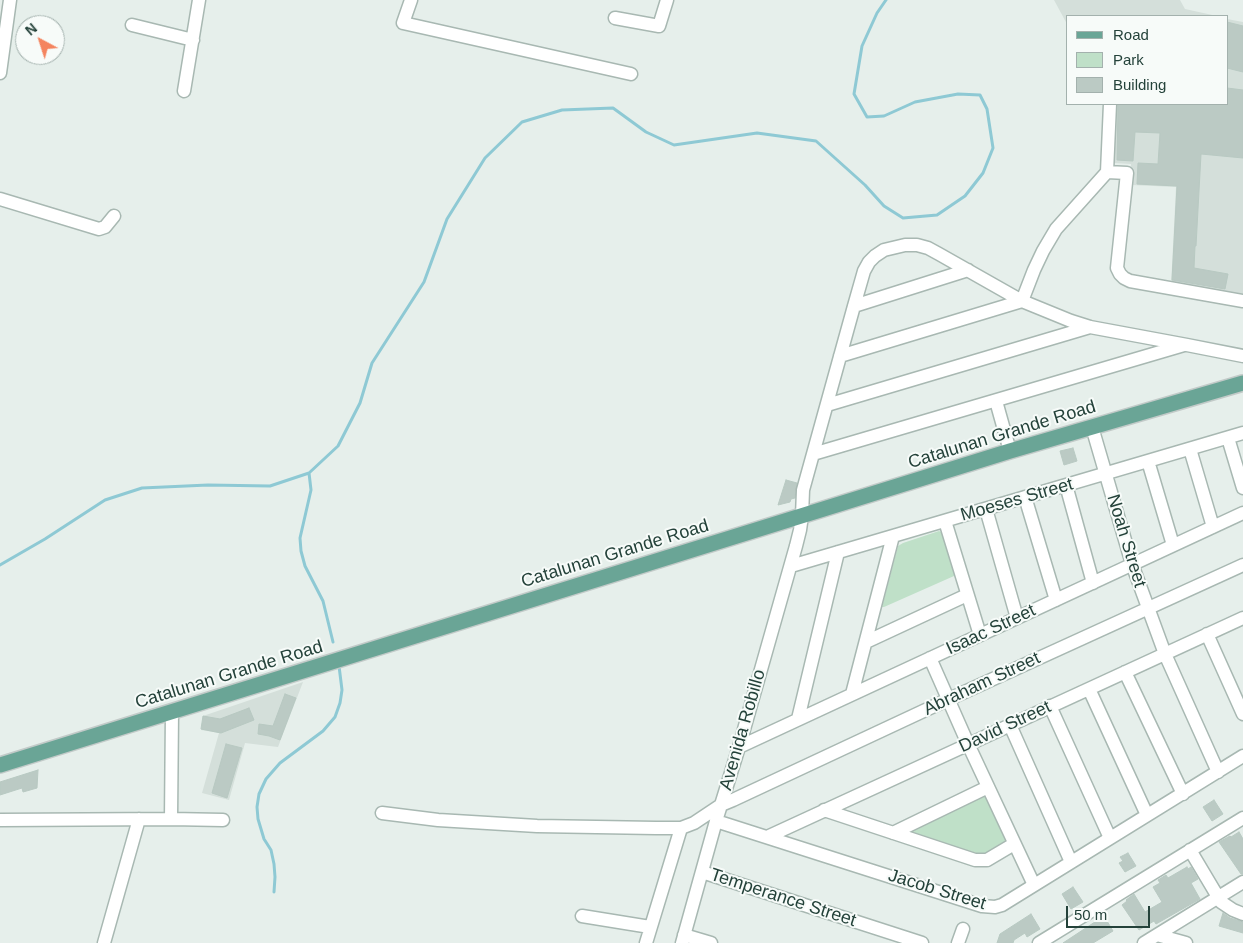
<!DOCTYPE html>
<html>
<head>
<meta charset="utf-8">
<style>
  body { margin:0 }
  #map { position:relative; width:1243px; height:943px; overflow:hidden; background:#e6efeb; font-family:Helvetica,sans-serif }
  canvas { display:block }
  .legend { position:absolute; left:1066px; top:15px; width:162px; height:90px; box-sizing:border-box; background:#f7fbf9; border:1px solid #a3b1ad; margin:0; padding:6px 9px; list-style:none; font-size:15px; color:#24423a }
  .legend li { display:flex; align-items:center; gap:10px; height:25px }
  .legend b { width:25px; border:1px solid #a3b1ad }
  .north { position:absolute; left:15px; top:15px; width:50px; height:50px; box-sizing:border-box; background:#f7fbf9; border:1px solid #a3b1ad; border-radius:50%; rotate:320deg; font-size:14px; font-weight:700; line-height:20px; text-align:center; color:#24423a }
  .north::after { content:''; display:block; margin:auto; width:18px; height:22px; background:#f4845f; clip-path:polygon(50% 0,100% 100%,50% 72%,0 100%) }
  .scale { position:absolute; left:1066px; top:906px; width:84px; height:22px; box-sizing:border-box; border:2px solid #24423a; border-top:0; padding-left:6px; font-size:15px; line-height:18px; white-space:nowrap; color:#24423a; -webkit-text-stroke:4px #f7fbf9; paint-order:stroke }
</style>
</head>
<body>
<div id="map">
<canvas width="1243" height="943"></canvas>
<ul class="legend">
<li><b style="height:6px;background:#6aa596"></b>Road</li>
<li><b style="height:14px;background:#bfe0c8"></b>Park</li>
<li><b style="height:14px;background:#bbcac4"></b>Building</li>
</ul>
<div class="north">N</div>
<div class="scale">50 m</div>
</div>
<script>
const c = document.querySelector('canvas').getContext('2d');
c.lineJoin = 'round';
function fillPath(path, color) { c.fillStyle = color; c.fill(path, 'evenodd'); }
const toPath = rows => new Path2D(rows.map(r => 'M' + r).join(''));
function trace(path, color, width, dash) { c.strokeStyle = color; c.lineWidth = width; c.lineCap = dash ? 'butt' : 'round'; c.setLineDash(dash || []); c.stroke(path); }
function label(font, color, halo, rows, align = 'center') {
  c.font = font + ' Helvetica,sans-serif'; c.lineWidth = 4; c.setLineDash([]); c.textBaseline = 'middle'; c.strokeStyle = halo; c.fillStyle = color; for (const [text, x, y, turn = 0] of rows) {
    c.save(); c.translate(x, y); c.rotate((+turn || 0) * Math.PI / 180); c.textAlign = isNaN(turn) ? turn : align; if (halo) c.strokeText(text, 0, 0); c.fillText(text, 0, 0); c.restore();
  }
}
const built = toPath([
  [1054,0,1180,0,1185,9,1217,16,1067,16,1067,24],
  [1227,19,1243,22,1243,295,1171,285,1176,187,1131,185,1131,164,1114,163,1117,104,1227,104],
  [303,682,278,747,245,743,229,800,202,793,219,733,201,730,203,716]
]);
const green = toPath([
  [939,531,943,533,955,574,954,576,884,607,882,607,898,546,903,543],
  [983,796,987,798,1006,839,1003,844,985,853,976,853,909,832,910,829]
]);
const stream = toPath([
  [309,473,311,490,300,538,301,551,305,566,323,601,333,642],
  [0,565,45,539,105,500,142,488,208,485,270,486,309,473,338,446,360,403,372,363,424,282,447,219,485,158,522,122,562,110,613,108,646,132,674,145,757,133,816,141,865,185,884,206,903,218,937,215,965,196,983,173,993,148,987,109,980,95,958,94,915,102,884,116,867,117,854,94,862,46,877,13,886,0],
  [274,892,275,877,274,864,271,850,264,839,258,819,257,807,259,794,266,779,280,763,323,731,335,717,340,703,342,690,339,666]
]);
const building = toPath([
  [1227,22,1243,26,1243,72,1227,68,1227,22],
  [1227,88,1243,90,1243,158,1201,154,1196,246,1195,246,1194,268,1228,274,1225,289,1172,280,1177,186,1137,184,1138,163,1158,164,1160,133,1135,132,1133,161,1117,160,1118,104,1227,104,1227,88],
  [1073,448,1077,461,1064,465,1060,451,1073,448],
  [786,480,797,483,795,498,791,499,790,502,778,505,786,480],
  [285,694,296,698,280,740,269,736,258,734,259,724,273,726,285,694],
  [249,708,254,720,221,733,201,729,203,716,220,719,249,708],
  [226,744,242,748,227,798,212,793,226,744],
  [38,770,37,788,23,792,22,788,0,795,0,782,38,770],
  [1214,800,1223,814,1212,821,1203,807,1214,800],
  [1239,832,1243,839,1243,874,1241,874,1219,842,1230,836,1231,837,1239,832],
  [1128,853,1136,866,1125,872,1119,863,1123,861,1120,857,1128,853],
  [1187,867,1188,869,1191,867,1198,879,1191,883,1200,899,1156,924,1154,921,1139,930,1122,905,1127,901,1126,900,1134,894,1145,912,1162,902,1153,887,1160,883,1158,880,1166,875,1168,878,1187,867],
  [1073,887,1083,902,1071,909,1062,894,1073,887],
  [1223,913,1230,918,1243,922,1243,933,1219,926,1223,913],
  [1031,914,1040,929,1027,937,1025,933,1014,940,1013,943,997,943,1000,934,1031,914],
  [1104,916,1113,931,1093,943,1063,943,1104,916]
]);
const minor = toPath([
  [411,0,403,23,631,74],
  [615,18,659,26,667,0],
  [132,25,193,40],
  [0,73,10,0],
  [184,91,199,0],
  [1107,172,1127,173,1117,268,1120,274,1124,278,1130,281,1243,301],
  [0,199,99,229,105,227,114,216],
  [854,306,968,270],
  [840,356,1022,301,1034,270,1043,251,1056,229,1107,172,1110,104],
  [996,401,1010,451],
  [827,405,1090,327],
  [1092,427,1132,564,1165,654,1218,772],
  [1228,438,1243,488],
  [1190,449,1213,527],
  [813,454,1184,345],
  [1148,461,1173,545],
  [1066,485,1093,583],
  [1025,497,1056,600],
  [986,509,1017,618],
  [945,521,980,635],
  [791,566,1243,433],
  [1207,634,1243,714],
  [866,642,967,595],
  [930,658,968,744,1034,885],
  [1125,672,1183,794],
  [1089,689,1147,815],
  [852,694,893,536],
  [1050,706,1110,838],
  [798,719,838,552],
  [1010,725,1071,862],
  [739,747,1243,513],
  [824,810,975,860,987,860,1014,844],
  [382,813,438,820,537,826,656,828,681,828,694,823,721,805,733,800,947,700,1243,565],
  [171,819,172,712],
  [0,820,171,819,223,820],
  [716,821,982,906,995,907,1002,905,1243,756],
  [893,833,988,787],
  [767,837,1243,618],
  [1190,850,1221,902,1233,910,1243,914],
  [702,872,922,943],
  [582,916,650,927],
  [684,935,711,943],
  [1157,935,1186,943],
  [104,943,139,819],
  [646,943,681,828],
  [682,943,716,821,739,747,796,546,800,530,802,516,803,490,854,306,864,271,869,262,875,256,884,250,905,245,917,245,928,248,939,254,1022,301,1071,321,1090,327,1187,345,1243,356],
  [958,943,963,929],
  [1039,943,1243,818],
  [1144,943,1243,882]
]);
const major = toPath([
  [0,765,1010,451,1243,383]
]);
const streetNames = [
  ["Catalunan Grande Road",1002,435,-17],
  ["Moeses Street",1017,500,-16],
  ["Noah Street",1126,541,73],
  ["Catalunan Grande Road",615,554,-17],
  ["Isaac Street",991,630,-25],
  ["Catalunan Grande Road",229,675,-17],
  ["Abraham Street",982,684,-25],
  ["David Street",1005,727,-25],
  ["Avenida Robillo",743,730,-74],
  ["Jacob Street",937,890,17],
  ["Temperance Street",783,898,18]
];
fillPath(built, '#d4dfda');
fillPath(green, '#bfe0c8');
trace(stream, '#8ec9d4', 3);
fillPath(building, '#bbcac4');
trace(building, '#b8c9c2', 1);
trace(minor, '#a8b8b2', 15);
trace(major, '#c2cac8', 18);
trace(minor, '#fff', 12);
trace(major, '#6aa596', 15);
label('18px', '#24423a', '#f7fbf9', streetNames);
</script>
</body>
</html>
